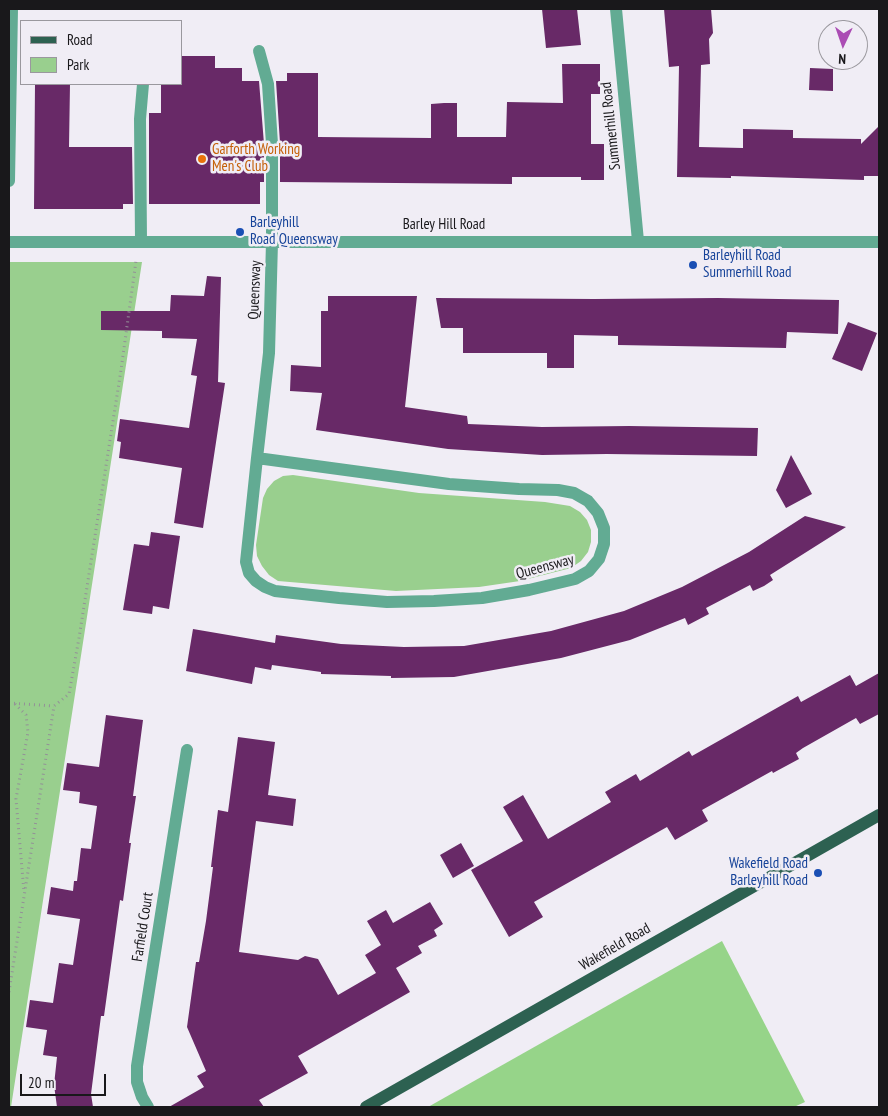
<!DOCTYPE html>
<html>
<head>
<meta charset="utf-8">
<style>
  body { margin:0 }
  #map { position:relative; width:888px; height:1116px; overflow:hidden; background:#f0edf5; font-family:"PT Sans Narrow",sans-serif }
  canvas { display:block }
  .frame { position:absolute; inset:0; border:10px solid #19181b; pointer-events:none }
  .legend { position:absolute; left:20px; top:20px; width:162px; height:65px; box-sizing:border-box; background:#f0edf5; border:1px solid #9a989e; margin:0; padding:6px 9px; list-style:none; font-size:15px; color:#19181b }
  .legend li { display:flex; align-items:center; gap:10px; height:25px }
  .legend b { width:25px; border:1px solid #9a989e }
  .north { position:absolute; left:818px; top:20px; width:50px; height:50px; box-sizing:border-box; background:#f0edf5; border:1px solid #9a989e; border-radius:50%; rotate:183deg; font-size:14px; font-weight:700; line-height:20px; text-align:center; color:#19181b }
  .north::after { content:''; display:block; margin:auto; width:18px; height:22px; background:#ab4cb4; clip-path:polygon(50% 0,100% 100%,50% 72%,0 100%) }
  .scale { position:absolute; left:20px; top:1074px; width:86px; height:22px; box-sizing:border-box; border:2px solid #19181b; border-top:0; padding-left:6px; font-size:15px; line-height:18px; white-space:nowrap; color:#19181b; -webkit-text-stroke:4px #f0edf5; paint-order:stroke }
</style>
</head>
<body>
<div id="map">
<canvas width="888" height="1116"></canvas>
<div class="frame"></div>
<ul class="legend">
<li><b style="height:6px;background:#2d6151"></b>Road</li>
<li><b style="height:14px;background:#99cf8e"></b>Park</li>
</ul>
<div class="north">N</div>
<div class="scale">20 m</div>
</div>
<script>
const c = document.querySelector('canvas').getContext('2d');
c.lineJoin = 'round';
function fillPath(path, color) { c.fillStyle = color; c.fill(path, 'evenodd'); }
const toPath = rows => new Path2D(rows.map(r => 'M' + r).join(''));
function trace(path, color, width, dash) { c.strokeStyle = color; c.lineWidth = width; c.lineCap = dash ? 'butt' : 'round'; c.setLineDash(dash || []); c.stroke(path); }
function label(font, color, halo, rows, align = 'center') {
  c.font = font + ' "PT Sans Narrow",sans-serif'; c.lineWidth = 5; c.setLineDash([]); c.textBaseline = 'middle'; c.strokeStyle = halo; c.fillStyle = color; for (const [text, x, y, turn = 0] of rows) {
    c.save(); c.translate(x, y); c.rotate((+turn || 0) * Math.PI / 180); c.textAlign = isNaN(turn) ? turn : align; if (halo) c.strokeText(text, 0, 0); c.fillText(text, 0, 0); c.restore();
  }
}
const green = toPath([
  [9,262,142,262,11,1107,9,1107],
  [293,475,419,493,545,502,570,506,580,512,587,520,591,530,591,542,588,552,581,561,571,568,520,581,479,587,396,591,278,581,269,575,262,566,257,556,256,545,263,498,267,489,274,481,283,476]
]);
const forest = toPath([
  [722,941,805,1102,794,1107,428,1107]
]);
const building = toPath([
  [542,9,577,9,581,45,546,48],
  [664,9,711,9,713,33,709,39,710,64,701,65,699,147,743,148,743,129,793,130,793,138,861,139,861,144,879,126,879,176,864,176,864,180,731,176,731,178,677,177,679,66,669,67],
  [181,56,215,56,215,68,242,68,242,81,259,81,264,144,264,182,260,182,260,204,149,204,149,113,161,113,161,84,181,84],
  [562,64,600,64,600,94,591,94,591,144,604,144,604,180,581,180,581,177,512,177,512,184,280,182,280,143,276,81,287,81,287,73,318,73,318,137,431,138,431,104,444,103,457,103,457,137,506,137,507,102,563,103],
  [810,68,833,69,833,91,809,90],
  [35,84,70,84,69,147,132,147,133,204,123,204,123,209,34,209],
  [207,276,221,277,218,382,225,383,203,528,174,523,182,468,119,458,121,442,117,441,120,419,189,428,197,376,191,375,197,339,162,338,162,331,101,330,101,311,170,311,171,295,204,296],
  [328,296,417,296,405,407,467,416,468,424,542,427,629,426,758,428,757,456,607,454,542,455,448,449,316,430,322,393,290,391,291,365,321,367,321,311,328,311],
  [436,298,595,299,718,298,839,300,838,334,787,332,786,348,618,345,618,336,574,335,574,368,547,368,547,353,463,353,463,328,441,328],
  [848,322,877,333,862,371,832,359],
  [791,455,812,494,786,508,776,490],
  [805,516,846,527,770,575,773,580,764,586,753,591,750,585,706,608,709,614,688,625,685,618,630,640,561,658,454,677,391,678,391,676,321,674,321,672,272,665,271,670,255,667,252,684,186,671,193,629,275,643,276,635,341,644,404,647,464,646,551,631,624,611,682,587,749,552],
  [151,532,180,536,169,609,153,606,152,614,123,610,134,544,149,546],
  [879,673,879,714,860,724,856,718,803,748,796,753,799,759,773,773,772,771,702,810,708,821,675,840,667,827,534,902,543,917,509,937,471,870,523,841,503,807,523,795,548,839,611,802,605,792,636,774,640,781,689,751,692,756,798,696,801,702,850,675,856,686],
  [106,715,143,720,133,796,136,796,129,843,131,843,123,901,120,900,104,1016,101,1016,91,1094,93,1107,57,1107,54,1085,57,1057,43,1055,47,1030,26,1027,30,1000,53,1003,59,963,73,965,80,919,47,914,51,887,73,891,74,881,77,881,81,848,91,849,97,806,79,803,80,792,63,790,67,763,99,767],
  [238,737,275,742,268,795,296,799,293,826,256,821,239,952,298,960,305,956,318,959,338,995,376,973,365,955,381,945,367,921,386,910,393,923,430,902,443,924,434,930,437,936,418,946,422,953,396,968,410,992,298,1056,308,1073,259,1100,264,1107,169,1107,204,1087,197,1076,206,1071,187,1027,196,962,199,962,206,921,213,867,211,867,218,810,228,812],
  [461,843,474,866,453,878,440,855]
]);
const path = toPath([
  [9,703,54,706],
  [15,704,26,715,28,732,16,799,24,892],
  [9,992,54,706,69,694,79,638,121,370,136,261]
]);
const service = toPath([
  [259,51,268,84,272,144,272,242],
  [141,241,140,119,143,84]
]);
const minor = toPath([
  [616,9,638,241],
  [9,181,12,9],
  [9,242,879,242],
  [257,458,246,562,249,573,256,581,265,587,275,591,339,598,387,602,434,601,482,598,529,590,575,579,589,571,599,559,604,544,604,528,598,513,588,501,574,493,558,490,519,489,449,484,257,458,269,353,272,242],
  [148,1107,142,1097,137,1082,137,1066,187,750]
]);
const primary = toPath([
  [366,1107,879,815]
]);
const markers = [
  [202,159,5,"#e8710a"],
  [240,232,5,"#1a4fb4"],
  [693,265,5,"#1a4fb4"],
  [818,873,5,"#1a4fb4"]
];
const streetNames = [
  ["Summerhill Road",611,126,-96],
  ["Barley Hill Road",444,225],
  ["Queensway",255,290,-88],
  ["Queensway",545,567,-15],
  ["Farfield Court",143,927,-81],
  ["Wakefield Road",615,947,-30]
];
const foodNames = [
  ["Garforth Working",212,150],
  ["Men's Club",212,167]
];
const transitNames = [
  ["Barleyhill",250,223],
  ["Road Queensway",250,240],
  ["Barleyhill Road",703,256],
  ["Summerhill Road",703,273],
  ["Wakefield Road",808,864,"right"],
  ["Barleyhill Road",808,881,"right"]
];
fillPath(green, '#99cf8e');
fillPath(forest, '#96d489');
fillPath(building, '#682967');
trace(path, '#939197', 3, [1, 4]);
trace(service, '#62ab93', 12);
trace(minor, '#62ab93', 12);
trace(primary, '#2d6151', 12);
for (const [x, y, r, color] of markers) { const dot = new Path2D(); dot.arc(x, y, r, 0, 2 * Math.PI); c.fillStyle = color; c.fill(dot); trace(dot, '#f0edf5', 2); }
label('15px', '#19181b', '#f0edf5', streetNames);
label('15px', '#c56008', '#f0edf5', foodNames, 'left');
label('15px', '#164399', '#f0edf5', transitNames, 'left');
</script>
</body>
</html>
